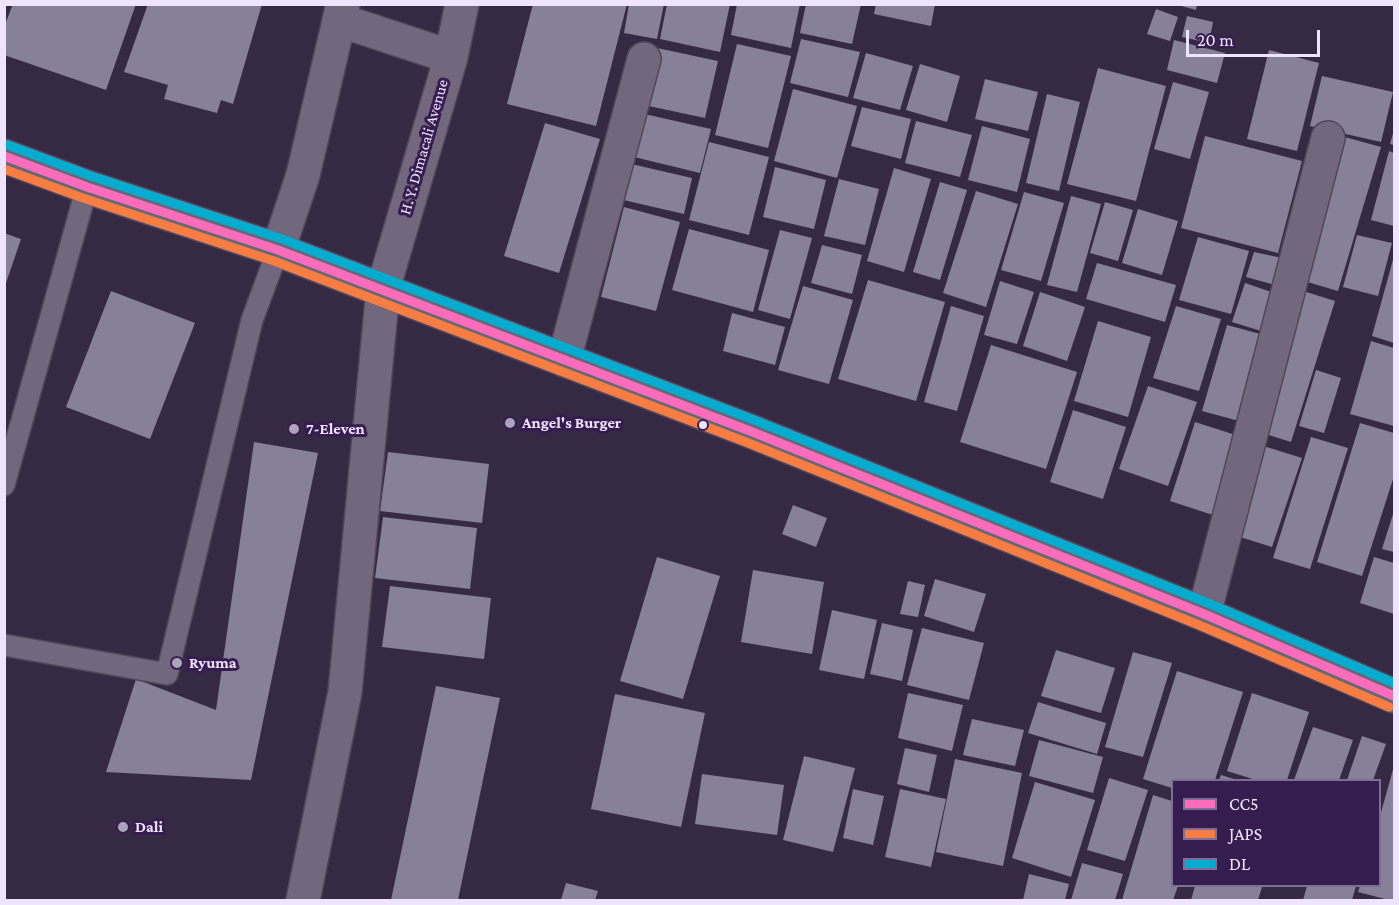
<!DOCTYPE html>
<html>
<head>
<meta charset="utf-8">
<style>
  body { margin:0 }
  #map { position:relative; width:1399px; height:905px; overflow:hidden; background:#362944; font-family:"Crimson Pro",serif }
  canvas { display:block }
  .frame { position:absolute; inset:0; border:6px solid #efe4fe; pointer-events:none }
  .legend { position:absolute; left:1171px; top:779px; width:210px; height:108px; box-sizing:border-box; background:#361d50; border:2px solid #806d96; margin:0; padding:8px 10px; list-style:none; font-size:18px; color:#efe4fe }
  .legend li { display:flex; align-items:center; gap:12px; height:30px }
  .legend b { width:30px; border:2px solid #806d96 }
  .scale { position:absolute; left:1186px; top:30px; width:134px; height:27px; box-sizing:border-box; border:3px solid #efe4fe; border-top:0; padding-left:8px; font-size:18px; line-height:21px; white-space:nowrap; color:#efe4fe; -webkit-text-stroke:4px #361d50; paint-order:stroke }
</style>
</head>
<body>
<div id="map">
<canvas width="1399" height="905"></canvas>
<div class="frame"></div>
<ul class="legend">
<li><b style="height:8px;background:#fb6dba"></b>CC5</li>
<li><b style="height:8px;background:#f77d43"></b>JAPS</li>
<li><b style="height:8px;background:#06acd0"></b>DL</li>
</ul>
<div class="scale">20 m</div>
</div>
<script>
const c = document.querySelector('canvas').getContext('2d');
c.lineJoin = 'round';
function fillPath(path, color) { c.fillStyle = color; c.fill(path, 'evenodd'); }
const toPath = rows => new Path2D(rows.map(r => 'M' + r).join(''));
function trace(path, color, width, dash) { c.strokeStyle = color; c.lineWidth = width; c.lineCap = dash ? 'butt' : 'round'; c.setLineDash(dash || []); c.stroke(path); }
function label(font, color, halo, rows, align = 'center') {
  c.font = font + ' "Crimson Pro",serif'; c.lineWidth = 6; c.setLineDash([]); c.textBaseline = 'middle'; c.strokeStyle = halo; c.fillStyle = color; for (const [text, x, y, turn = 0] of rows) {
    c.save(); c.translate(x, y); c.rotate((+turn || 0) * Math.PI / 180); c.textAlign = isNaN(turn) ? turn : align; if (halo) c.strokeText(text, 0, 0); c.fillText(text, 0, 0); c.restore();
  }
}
const building = toPath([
  [13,4,136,4,106,90,4,55,4,27],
  [148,4,262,4,233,104,221,100,217,113,164,99,168,85,124,72],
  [533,4,627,4,596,126,507,104],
  [629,4,664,4,657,39,624,33],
  [667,4,730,4,720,52,660,39],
  [737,4,800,4,791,48,731,35],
  [806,4,861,4,852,44,800,33],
  [876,4,935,4,931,26,874,14],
  [1174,4,1197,4,1196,10],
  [1156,9,1178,17,1170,41,1147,34],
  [1187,16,1213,22,1209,43,1182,37],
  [801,39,860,52,848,97,790,83],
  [1174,40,1225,53,1217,83,1167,70],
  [737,44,791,56,768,148,715,135],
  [657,48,718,61,705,118,644,105],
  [1269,50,1319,63,1297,151,1247,139],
  [866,53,913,66,900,110,853,98],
  [920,64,960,76,947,122,906,110],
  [1098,68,1166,86,1136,201,1067,184],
  [1322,76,1393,92,1381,142,1310,126],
  [985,79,1038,92,1028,131,975,119],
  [1173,82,1209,92,1190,159,1154,149],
  [793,89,857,106,837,178,774,161],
  [1047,94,1080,102,1059,191,1026,183],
  [862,107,911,119,901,159,851,146],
  [640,113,711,129,700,173,630,156],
  [916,121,972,135,960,177,905,163],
  [545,123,600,139,559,273,504,256],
  [982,126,1030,139,1017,192,968,180],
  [1394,130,1394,145,1390,144],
  [1205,136,1302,161,1278,253,1181,228],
  [1341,136,1381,147,1338,291,1297,279],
  [709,142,769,157,749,235,689,220],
  [1389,151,1394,153,1394,226,1371,220],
  [627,163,692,178,684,214,619,199],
  [775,167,826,180,814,229,763,217],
  [894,168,931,179,904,272,867,261],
  [839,179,879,189,865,245,824,236],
  [940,182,967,190,940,280,913,272],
  [976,191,1018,204,986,307,943,293],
  [1024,192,1064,203,1041,281,1001,270],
  [1071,196,1101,204,1077,292,1047,285],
  [1105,202,1133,210,1118,261,1090,253],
  [624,207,680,222,656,311,601,297],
  [1138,209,1178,221,1162,275,1122,263],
  [689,229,769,250,753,312,672,290],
  [780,230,812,238,790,319,758,310],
  [4,233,21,239,5,286,4,286],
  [1357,235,1392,243,1378,296,1343,287],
  [1198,237,1249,251,1231,314,1179,300],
  [822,245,862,255,852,294,811,283],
  [1254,252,1282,258,1275,285,1246,277],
  [1394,256,1394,343,1372,336],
  [1097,263,1176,285,1165,322,1086,299],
  [868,280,945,302,916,401,838,379],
  [1000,281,1034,292,1017,344,984,335],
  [1245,283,1286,297,1274,335,1232,322],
  [803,286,853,300,829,384,778,370],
  [1300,290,1335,301,1291,442,1256,431],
  [111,291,195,323,150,439,66,407],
  [1040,292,1085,307,1067,361,1023,346],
  [951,306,984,316,957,411,924,402],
  [1176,306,1221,319,1199,391,1153,378],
  [732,313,785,327,775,365,723,351],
  [1098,321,1151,337,1128,417,1074,401],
  [1227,325,1264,335,1239,421,1202,411],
  [1371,341,1394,348,1394,426,1350,414],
  [991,345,1077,372,1046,469,960,442],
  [1316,370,1341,378,1324,433,1299,426],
  [1148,386,1197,402,1168,486,1119,469],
  [1073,410,1126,427,1103,499,1050,482],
  [1195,422,1245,438,1219,517,1170,501],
  [1360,423,1394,433,1394,476,1362,576,1317,562],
  [1311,437,1348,448,1310,569,1273,558],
  [254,442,318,453,251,780,106,772,136,679,216,710],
  [1257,444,1302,458,1272,547,1227,533],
  [388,452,489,464,482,523,380,511],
  [793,505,827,518,816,547,782,534],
  [1394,511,1394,552,1382,549],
  [383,517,477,528,470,589,375,578],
  [657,557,720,576,683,699,620,681],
  [1374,557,1394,563,1394,614,1360,603],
  [753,570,824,582,812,654,741,642],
  [935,579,986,594,974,632,924,616],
  [908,581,925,585,918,617,900,614],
  [390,586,491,598,484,659,382,647],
  [832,610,877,620,864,679,819,670],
  [882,623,913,630,902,681,870,674],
  [922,628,984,643,969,700,907,685],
  [1056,650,1115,668,1101,713,1041,696],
  [1133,652,1172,663,1143,757,1105,747],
  [1177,671,1243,692,1215,780,1172,780,1172,788,1143,779],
  [436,686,500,698,458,900,391,900],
  [908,693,963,705,952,751,898,738],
  [1252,693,1309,712,1287,780,1256,780,1227,771],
  [615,694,705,713,681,827,591,809],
  [1038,702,1106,723,1097,754,1028,733],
  [972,719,1024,730,1015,766,963,755],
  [1313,727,1353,740,1339,780,1294,780],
  [1362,736,1386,744,1373,780,1347,780],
  [1039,740,1103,757,1093,793,1029,776],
  [905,748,937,755,929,792,897,784],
  [804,756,855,768,833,852,783,840],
  [955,759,1022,773,1003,866,936,852],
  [1394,766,1394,900,1389,900,1358,892,1360,886,1380,886,1380,816],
  [702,774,784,785,777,835,695,824],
  [1221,775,1237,780,1219,780],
  [1109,778,1148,790,1125,861,1087,850],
  [1035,782,1095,800,1071,877,1012,858],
  [853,789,884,796,873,845,843,838],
  [900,789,946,799,931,867,885,857],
  [1153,795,1172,801,1172,886,1178,886,1173,900,1122,900],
  [1082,863,1123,874,1115,900,1071,900],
  [1029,874,1069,884,1065,900,1023,900],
  [566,883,598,891,595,900,561,900],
  [1195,886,1255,886,1262,887,1258,900,1191,900],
  [1307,886,1356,886,1352,900,1303,900]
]);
const service = toPath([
  [4,485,87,187],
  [4,645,167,674,252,320,278,250]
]);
const minor = toPath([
  [564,360,644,59],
  [1204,614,1328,138],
  [303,900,345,692,383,289]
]);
const tertiary = toPath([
  [339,20,451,57],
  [278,250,303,175,343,4],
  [383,289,451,57,462,4]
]);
const trunk = toPath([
  [4,156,87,187,278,250,750,431,1204,614,1394,696]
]);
const bus1 = toPath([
  [4,156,87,187,278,250,750,431,1204,614,1394,696]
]);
const bus2 = toPath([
  [4,169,83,198,274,261,746,442,1199,625,1389,707]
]);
const bus3 = toPath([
  [8,145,91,176,282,239,754,420,1208,603,1394,683]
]);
const markers = [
  [510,423,6,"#aea3bd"],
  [703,425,5,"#efe4fe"],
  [294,429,6,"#aea3bd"],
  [177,663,6,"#aea3bd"],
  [123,827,6,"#aea3bd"]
];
const streetNames = [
  ["H. Y. Dimacali Avenue",424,147,-74]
];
const poiNames = [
  ["Angel's Burger",522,423],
  ["7-Eleven",306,429],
  ["Ryuma",189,663],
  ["Dali",135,827]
];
fillPath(building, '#868099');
trace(service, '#50455b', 24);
trace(minor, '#50455b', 36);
trace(tertiary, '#50455b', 36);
trace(trunk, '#50455b', 36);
trace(service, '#72677d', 21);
trace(minor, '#72677d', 33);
trace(tertiary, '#72677d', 33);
trace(trunk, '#666878', 33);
trace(bus1, '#fb6dba', 9);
trace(bus2, '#f77d43', 9);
trace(bus3, '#06acd0', 9);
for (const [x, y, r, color] of markers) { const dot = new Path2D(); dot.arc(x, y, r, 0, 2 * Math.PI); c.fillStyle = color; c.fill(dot); trace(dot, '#361d50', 2); }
label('16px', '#efe4fe', '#361d50', streetNames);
label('bold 16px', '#efe4fe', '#361d50', poiNames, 'left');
</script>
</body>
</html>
